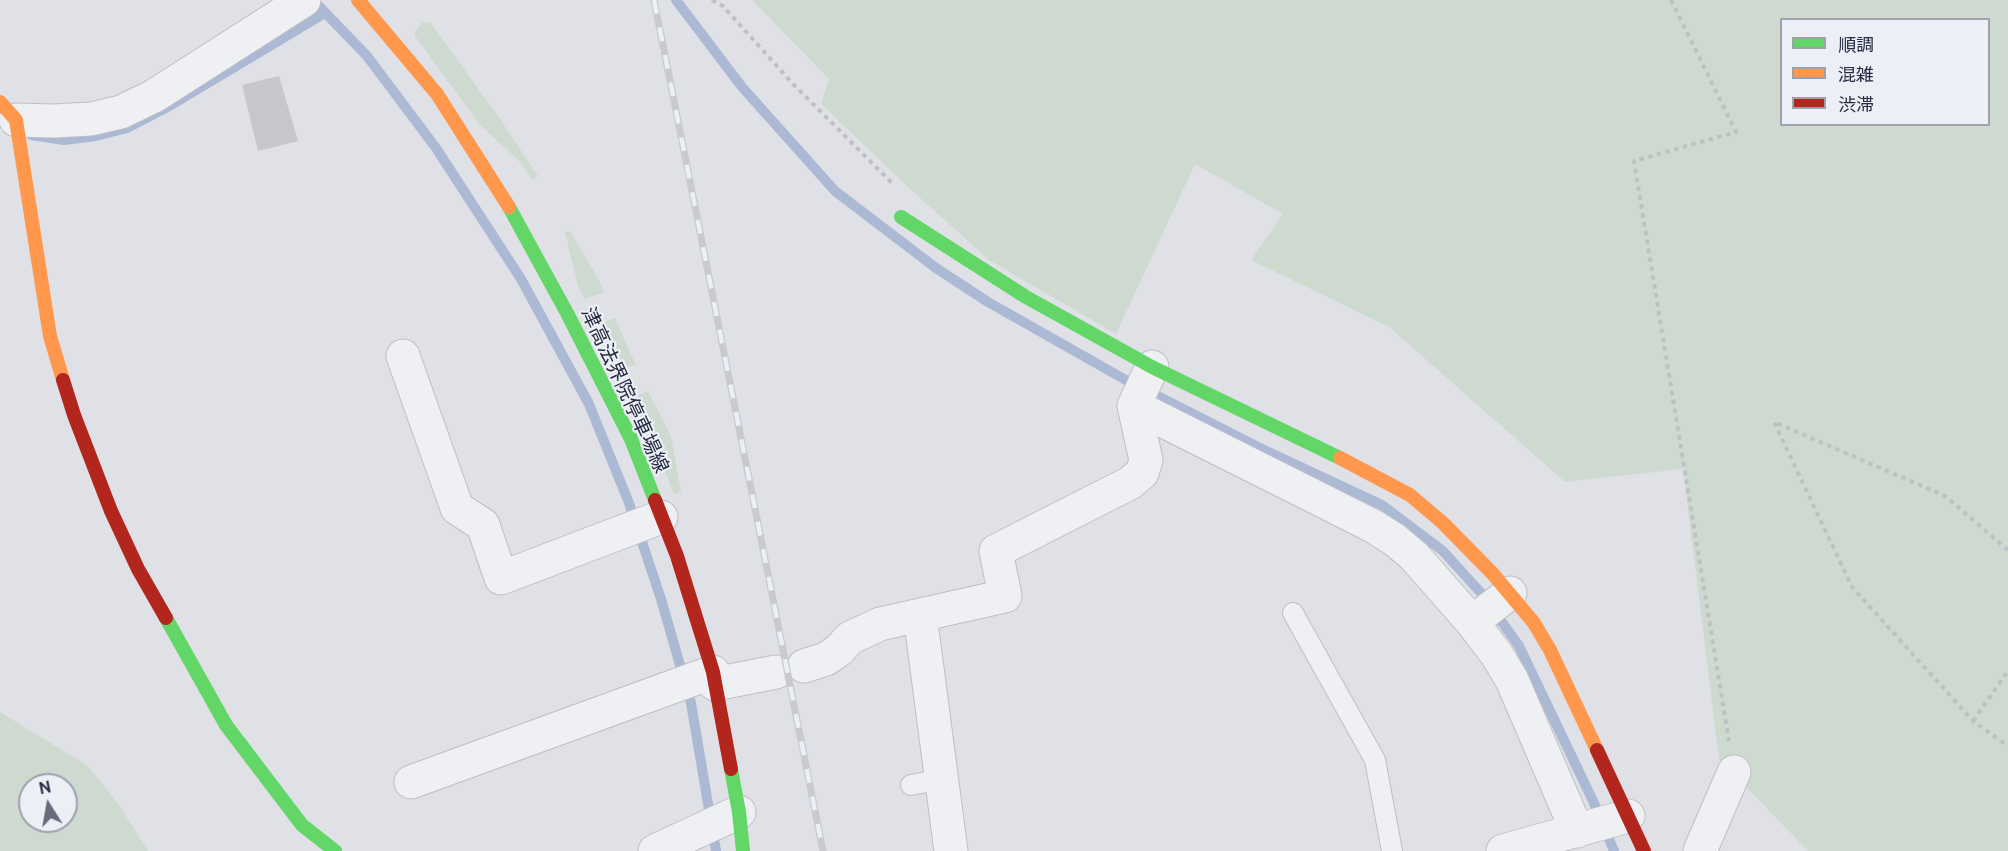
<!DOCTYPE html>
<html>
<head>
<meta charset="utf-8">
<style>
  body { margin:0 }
  #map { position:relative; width:2008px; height:851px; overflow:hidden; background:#e0e1e6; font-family:Ubuntu,"Noto Sans JP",sans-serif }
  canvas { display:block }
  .legend { position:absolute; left:1780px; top:18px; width:210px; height:108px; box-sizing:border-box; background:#edeff6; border:2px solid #9da1ae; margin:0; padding:8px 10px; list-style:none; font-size:18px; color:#252b41 }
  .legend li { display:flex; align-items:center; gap:12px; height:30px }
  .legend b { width:30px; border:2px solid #9da1ae }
  .north { position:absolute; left:18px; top:773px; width:60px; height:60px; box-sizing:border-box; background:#edeff6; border:2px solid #9da1ae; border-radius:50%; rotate:349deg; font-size:16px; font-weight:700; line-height:24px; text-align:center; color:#252b41 }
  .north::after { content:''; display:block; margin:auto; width:21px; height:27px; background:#666b7b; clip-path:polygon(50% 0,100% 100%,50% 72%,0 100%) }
</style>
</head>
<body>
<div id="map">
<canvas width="2008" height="851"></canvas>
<ul class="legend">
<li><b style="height:8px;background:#63d668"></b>順調</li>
<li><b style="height:8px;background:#ff974d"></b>混雑</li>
<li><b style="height:8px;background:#b3261e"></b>渋滞</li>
</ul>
<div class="north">N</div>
</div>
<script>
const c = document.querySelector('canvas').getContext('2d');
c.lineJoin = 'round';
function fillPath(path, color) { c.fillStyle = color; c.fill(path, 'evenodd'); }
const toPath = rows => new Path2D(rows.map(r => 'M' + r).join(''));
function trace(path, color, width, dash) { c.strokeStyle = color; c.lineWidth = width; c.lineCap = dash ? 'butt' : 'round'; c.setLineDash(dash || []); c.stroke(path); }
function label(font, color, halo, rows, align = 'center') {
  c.font = font + ' Ubuntu,"Noto Sans JP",sans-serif'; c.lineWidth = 4.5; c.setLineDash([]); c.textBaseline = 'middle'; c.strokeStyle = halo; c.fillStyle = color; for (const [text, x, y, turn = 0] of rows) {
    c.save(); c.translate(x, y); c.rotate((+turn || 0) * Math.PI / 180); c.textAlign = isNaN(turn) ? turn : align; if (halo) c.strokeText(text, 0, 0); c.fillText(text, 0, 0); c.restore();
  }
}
const green = toPath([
  [752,0,2008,0,2008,851,1808,851,1719,759,1683,469,1565,482,1389,327,1251,260,1283,214,1195,164,1116,334,989,260,908,187,821,104,829,79],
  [1782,20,1988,20,1988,124,1782,124],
  [423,22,431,23,500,119,538,176,533,180,519,161,479,124,415,36,415,32],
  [570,231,600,282,604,292,585,299,578,287,565,232],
  [615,318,636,365,621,369,599,324],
  [648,391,671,436,681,492,674,494,635,396],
  [0,712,88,766,119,805,148,851,0,851],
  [30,785,66,785,66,821,30,821]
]);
const stream = toPath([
  [313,0,367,56,436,148,521,279,589,404,629,503,661,599,691,703,716,851],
  [676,0,742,87,835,191,936,268,988,302,1124,379,1260,448,1382,505,1443,551,1481,593,1519,646,1594,803,1614,851],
  [31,135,64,140,96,136,127,128,171,105,325,13]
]);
const building = toPath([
  [279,76,298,141,258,151,242,85]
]);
const path = toPath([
  [712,0,723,6,793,84,893,184],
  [1671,0,1736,132,1634,161,1729,741],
  [2008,550,1945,496,1774,422,1852,587,1973,721,2008,746],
  [1973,721,2008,671]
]);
const lane = toPath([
  [1293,613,1375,760,1392,851],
  [911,785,942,779]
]);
const street = toPath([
  [16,120,54,121,91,119,121,112,154,96,304,0],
  [403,356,457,508,483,525,501,578,661,517],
  [1134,406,1373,526,1395,540,1414,556,1472,622,1497,655,1512,680,1577,831],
  [920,615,951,851],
  [1472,622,1510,593],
  [804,666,826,659,839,650,850,638,880,624,1005,596,996,551,1130,483,1142,473,1146,460,1134,406,1152,367],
  [715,684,776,672],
  [411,782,713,672],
  [655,851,739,812],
  [1503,851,1628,816],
  [1700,851,1734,772]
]);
const fast = toPath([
  [509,207,567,313,631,439,655,500],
  [901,217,1026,297,1152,367,1340,458],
  [166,618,226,725,302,825,335,851],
  [731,769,739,812,743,851]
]);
const slow = toPath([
  [358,0,437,94,509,207],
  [0,102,16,120,50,336,63,380],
  [1340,458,1410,495,1443,523,1493,574,1534,623,1550,650,1597,750]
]);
const jam = toPath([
  [63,380,74,415,111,511,138,569,166,618],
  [655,500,677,556,713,672,731,769],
  [1597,750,1644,851]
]);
const rail = toPath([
  [654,0,823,851]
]);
const streetNames = [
  ["津高法界院停車場線",625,390,65]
];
fillPath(green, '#cedacf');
trace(stream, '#abb9d4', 10);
fillPath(building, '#c6c7cd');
trace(lane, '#bebfc4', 22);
trace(street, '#bebfc4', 35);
trace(path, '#bfc0c6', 4, [4.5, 4.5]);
trace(lane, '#eff0f3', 20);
trace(street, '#eff0f3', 33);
trace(fast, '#63d668', 14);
trace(slow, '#ff974d', 14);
trace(jam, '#b3261e', 14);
trace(rail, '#c8cace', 7);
trace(rail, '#edeff6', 4.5, [14]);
label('20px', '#252b41', '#edeff6', streetNames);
</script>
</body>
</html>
